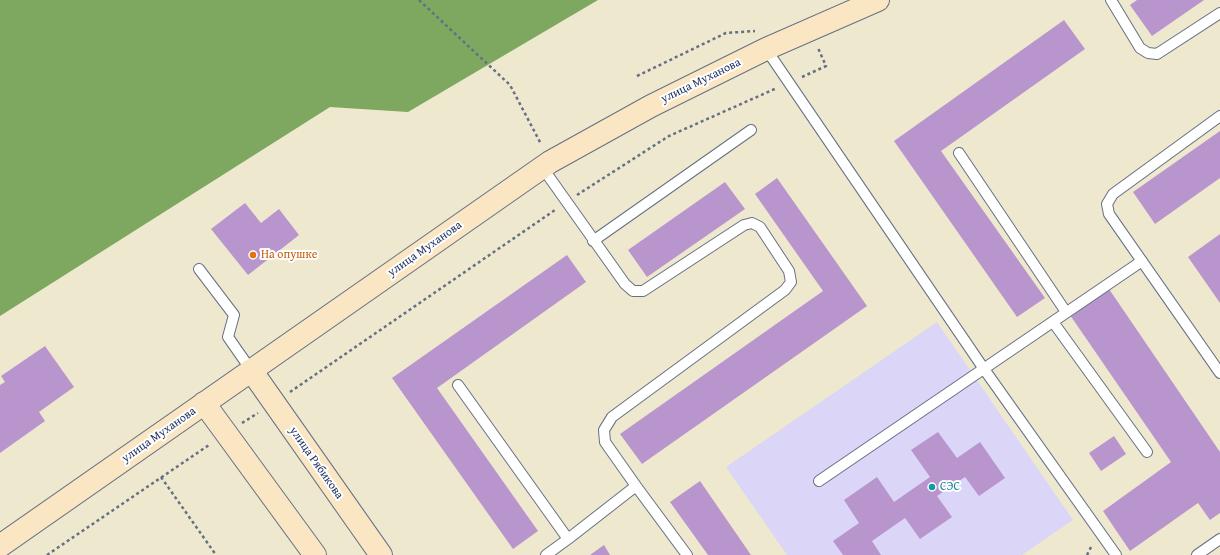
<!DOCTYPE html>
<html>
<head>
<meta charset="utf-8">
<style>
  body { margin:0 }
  canvas { display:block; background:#eee8ce }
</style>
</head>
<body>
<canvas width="1220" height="555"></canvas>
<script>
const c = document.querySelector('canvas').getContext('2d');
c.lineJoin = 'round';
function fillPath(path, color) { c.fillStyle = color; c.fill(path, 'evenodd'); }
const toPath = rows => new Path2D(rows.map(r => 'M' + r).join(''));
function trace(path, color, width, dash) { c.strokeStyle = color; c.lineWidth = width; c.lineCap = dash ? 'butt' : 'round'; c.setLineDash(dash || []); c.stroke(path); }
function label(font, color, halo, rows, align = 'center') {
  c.font = font + ' "Gentium Book Plus",serif'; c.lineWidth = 4; c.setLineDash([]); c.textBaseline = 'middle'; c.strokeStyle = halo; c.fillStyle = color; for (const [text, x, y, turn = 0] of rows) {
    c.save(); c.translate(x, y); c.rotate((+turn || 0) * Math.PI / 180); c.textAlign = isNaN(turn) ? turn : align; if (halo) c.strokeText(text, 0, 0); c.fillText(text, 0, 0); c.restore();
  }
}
const built = toPath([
  [937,322,1073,520,1022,555,787,555,726,467]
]);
const forest = toPath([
  [0,0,598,0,408,112,330,107,0,316]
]);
const building = toPath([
  [1137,0,1204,0,1152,36,1130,5],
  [1064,20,1085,49,941,151,1045,298,1017,317,894,141],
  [1220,131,1220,178,1155,224,1133,192],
  [777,178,867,306,642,464,620,434,823,291,755,194],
  [725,182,745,209,647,277,628,250],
  [245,203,261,223,279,209,299,235,248,275,211,229],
  [1220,234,1220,303,1188,257],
  [567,255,586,282,437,388,538,531,513,549,392,378],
  [1109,289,1220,452,1220,513,1210,520,1198,503,1130,551,1103,511,1171,462,1070,315],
  [45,346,74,387,39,412,45,421,0,453,0,385,5,382,1,376],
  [938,432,957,458,980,442,1005,478,979,496,965,477,937,496,952,517,920,539,905,518,872,541,881,555,843,555,833,541,859,523,844,500,877,477,894,502,930,477,911,450],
  [1114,436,1126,454,1101,471,1089,453],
  [700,481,751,555,708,555,670,502],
  [604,545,610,555,590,555]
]);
const path = toPath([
  [419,0,510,85,541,144],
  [637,76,726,33,755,31],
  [802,77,826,66,818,48],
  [577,195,669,136,777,88],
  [290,392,555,210],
  [242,423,258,413],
  [161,477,216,555],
  [47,555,209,445],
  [1087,555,1092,545]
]);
const lane = toPath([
  [1111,0,1140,48,1148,53,1157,54,1220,13],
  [766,49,984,369,1116,555],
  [1220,116,1113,194,1107,204,1109,214,1220,373],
  [959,153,1066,312],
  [542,167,625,284,633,291,643,291,744,225,752,223,760,227,789,271,791,282,785,290,612,417,604,430,605,442,636,486,568,539],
  [593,241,751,130],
  [199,269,234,315,228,337,251,370],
  [1053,322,1147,452],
  [458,385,568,539,546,555],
  [819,481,1142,261],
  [636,486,687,555],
  [1197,555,1220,539]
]);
const secondary = toPath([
  [251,370,381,555],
  [204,403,315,555],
  [0,546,550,162,651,106,766,49,878,0]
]);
const markers = [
  [253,255,4,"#e8710a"],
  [932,487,4,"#0f9aa8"]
];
const streetNames = [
  ["улица Муханова",701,81,-26],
  ["улица Муханова",425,249,-35],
  ["улица Муханова",159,435,-35],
  ["улица Рябикова",316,463,55]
];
const foodNames = [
  ["На опушке",261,255]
];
const cultureNames = [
  ["СЭС",940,487]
];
fillPath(built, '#dbd6f7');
fillPath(forest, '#7ea75f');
fillPath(building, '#b995cd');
trace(lane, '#657085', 12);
trace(secondary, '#657085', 24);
trace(path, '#657085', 2.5, [3, 3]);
trace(lane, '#fff', 10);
trace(secondary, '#fbe6c3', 22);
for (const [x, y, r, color] of markers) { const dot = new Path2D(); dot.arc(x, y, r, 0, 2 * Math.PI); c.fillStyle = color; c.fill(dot); trace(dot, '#fff', 1.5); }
label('12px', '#1b2f5e', '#fff', streetNames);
label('12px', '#c56008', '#fff', foodNames, 'left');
label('12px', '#0d838f', '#fff', cultureNames, 'left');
</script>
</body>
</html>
